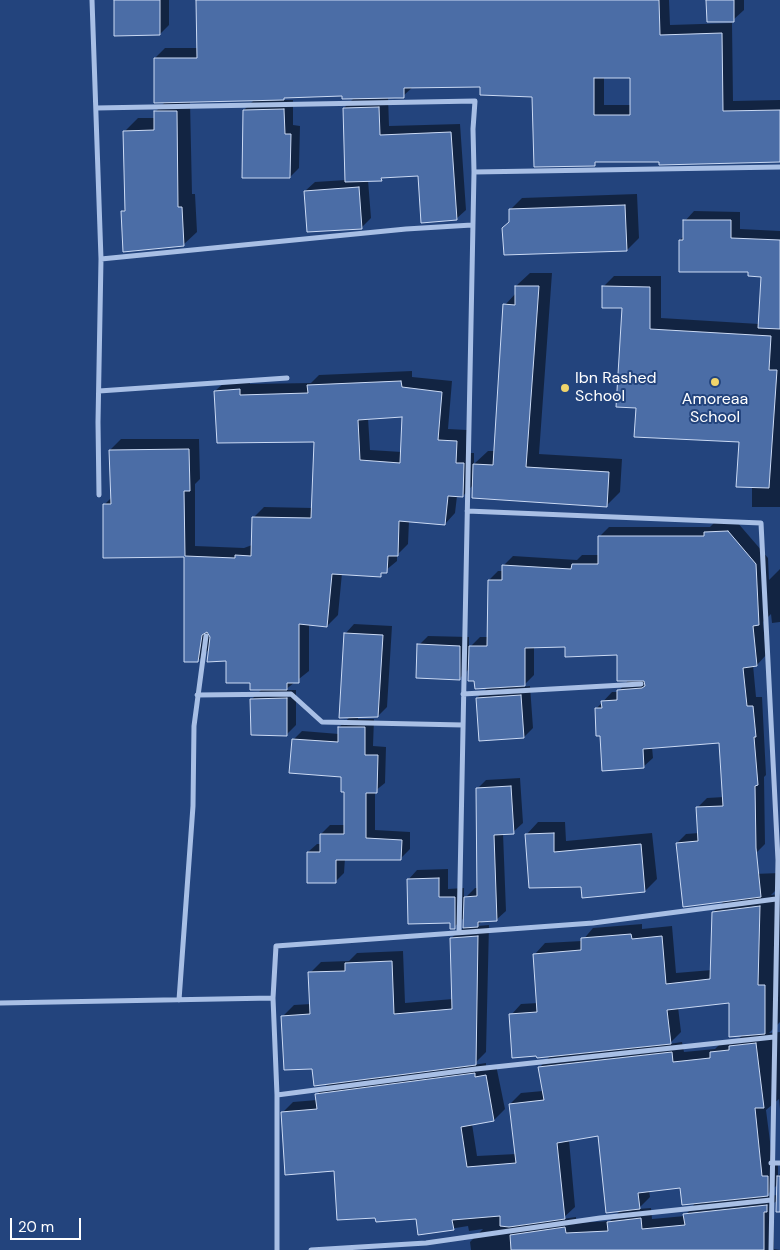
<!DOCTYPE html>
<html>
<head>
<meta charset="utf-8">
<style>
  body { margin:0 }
  #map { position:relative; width:780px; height:1250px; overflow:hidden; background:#23447d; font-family:"DM Sans",sans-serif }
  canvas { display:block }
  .scale { position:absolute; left:10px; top:1218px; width:71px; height:22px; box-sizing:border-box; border:2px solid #fff; border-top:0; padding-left:6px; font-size:15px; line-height:18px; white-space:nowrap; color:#fff; -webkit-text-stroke:4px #23447d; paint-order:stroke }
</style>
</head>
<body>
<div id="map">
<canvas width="780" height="1250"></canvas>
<div class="scale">20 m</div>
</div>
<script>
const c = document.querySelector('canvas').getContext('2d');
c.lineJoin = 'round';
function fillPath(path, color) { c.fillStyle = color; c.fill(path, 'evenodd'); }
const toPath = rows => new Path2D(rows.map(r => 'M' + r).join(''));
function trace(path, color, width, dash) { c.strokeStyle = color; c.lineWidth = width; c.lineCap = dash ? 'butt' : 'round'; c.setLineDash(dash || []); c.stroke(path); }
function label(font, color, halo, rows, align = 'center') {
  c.font = font + ' "DM Sans",sans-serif'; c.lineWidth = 4; c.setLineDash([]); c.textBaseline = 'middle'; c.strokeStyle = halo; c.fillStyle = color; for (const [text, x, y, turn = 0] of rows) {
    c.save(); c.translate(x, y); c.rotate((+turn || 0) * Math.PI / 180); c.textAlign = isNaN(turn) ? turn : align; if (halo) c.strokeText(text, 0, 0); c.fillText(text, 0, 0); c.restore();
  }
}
const shadow = toPath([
  [115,0,169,0,169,25,160,34],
  [197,0,669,0,670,25,732,23,733,101,780,100,780,161,598,161,594,164,533,95,481,86,414,86,403,96,388,96,389,126,460,124,466,210,456,219,419,175,384,176,381,180,368,180,371,218,361,228,305,191,315,182,346,180,344,108,353,99,370,99,370,96,286,96,282,100,293,100,293,125,300,126,299,168,290,177,244,110,255,99,190,101,192,194,195,194,197,232,183,245,122,212,126,208,124,132,138,118,155,118,155,112,166,101,155,58,165,48,198,48],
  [604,77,632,77,631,105,604,105],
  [708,0,744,0,744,10,733,20],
  [637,194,639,238,627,250,510,221,510,210,522,198],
  [694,211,740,212,740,229,780,231,780,507,752,507,752,486,740,441,637,406,624,307,603,287,614,276,661,276,661,318,759,324,762,275,680,240,684,236,685,221],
  [530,273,552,273,539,454,622,459,620,492,607,505,473,485,463,496,457,496,455,513,445,524,409,521,408,544,397,555,397,561,380,575,342,573,338,615,327,626,309,624,309,671,285,690,296,690,296,725,287,734,252,699,262,689,228,660,210,648,198,661,185,556,104,505,112,497,110,450,121,439,199,439,200,479,195,484,195,546,244,548,252,545,253,518,264,507,313,508,315,441,215,391,226,381,250,379,250,384,311,383,319,375,412,371,412,377,452,381,448,429,467,430,466,453,474,453,474,464,488,451,495,451,505,305,516,293,516,286],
  [403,416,402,452,370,450,368,418],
  [737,522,768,558,769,580,780,569,780,622,772,623,771,614,763,622,766,655,757,665,753,665,756,697,762,697,766,775,764,777,765,844,756,853,677,843,686,834,699,833,698,807,707,798,724,797,720,742,652,747,653,758,643,767,601,735,596,709,612,692,618,692,629,679,618,654,566,645,534,646,534,675,522,687,530,686,533,728,524,737,477,698,488,687,475,680,470,668,459,679,419,645,428,636,469,637,469,648,480,637,488,637,489,580,498,571,504,571,504,565,513,556,577,560,582,555,599,555,600,536,609,527,710,527,714,523],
  [354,624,392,626,387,707,378,716,358,716,358,719,374,719,373,746,386,747,385,783,375,791,375,830,410,832,410,849,401,858,345,858,344,873,336,881,308,852,317,844,321,844,321,834,330,825,345,825,343,775,293,740,302,731,339,734,339,727,350,717,345,634],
  [520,778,523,823,513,832,503,833,506,911,496,920,483,920,477,926,489,925,486,1052,473,1065,486,1063,486,1067,496,1065,505,1109,494,1120,472,1124,477,1156,516,1154,510,1104,521,1093,543,1091,540,1067,551,1055,511,1015,521,1004,538,1003,535,954,545,943,582,941,593,928,642,924,642,929,672,926,676,973,712,970,713,912,725,900,727,875,780,873,780,886,771,895,780,894,780,1022,769,1033,780,1032,780,1109,779,1099,766,1110,773,1165,778,1165,778,1176,780,1174,780,1211,778,1200,774,1203,774,1249,780,1250,471,1250,470,1242,483,1229,469,1231,468,1226,419,1234,417,1218,377,1217,283,1112,293,1102,317,1100,316,1095,329,1083,313,1068,283,1016,294,1005,311,1004,310,973,321,962,349,961,357,953,403,951,405,1003,453,999,451,938,465,927,465,917,454,927,408,880,417,870,448,869,448,889,464,888,464,899,475,888,478,888,477,789,486,780],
  [730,1001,743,1035,737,1040,722,1042,715,1049,684,1052,682,1042,669,1044,681,1032,678,1007],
  [599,1135,621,1210,610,1221,576,1223,576,1217,562,1219,575,1207,569,1140],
  [778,1184,778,1195,766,1196],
  [681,1187,696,1202,685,1216,652,1219,651,1208,638,1209,650,1197,649,1190],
  [538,822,565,822,566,841,652,833,657,879,645,891,582,885,527,834]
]);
const building = toPath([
  [114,0,160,0,160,35,114,36,114,0],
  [196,0,659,0,660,35,722,33,723,111,780,110,780,162,659,165,659,162,595,162,595,166,534,167,532,97,480,95,480,87,404,88,404,98,395,98,342,99,342,96,284,98,284,100,154,103,154,58,197,58,196,0],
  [594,78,630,78,630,115,594,115,594,78],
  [706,0,734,0,734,22,707,22,706,0],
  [379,107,380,135,451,132,457,220,421,223,418,176,381,178,382,181,345,182,343,108,379,107],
  [284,109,285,134,291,134,290,178,242,178,243,110,284,109],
  [154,111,177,111,178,207,182,207,184,246,123,252,121,211,125,211,123,131,154,130,154,111],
  [359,187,362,229,307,232,304,191,359,187],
  [625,205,627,251,504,255,502,228,509,222,509,209,625,205],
  [683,220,731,220,731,238,780,240,780,329,758,328,761,277,748,276,748,272,679,272,679,240,683,240,683,220],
  [515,286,539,286,526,467,609,472,607,507,472,498,473,464,493,465,503,304,515,305,515,286],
  [602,286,650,287,650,329,771,336,769,370,777,370,769,488,736,487,739,442,634,437,636,408,616,407,622,308,602,308,602,286],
  [401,381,402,387,442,392,438,440,457,441,456,463,464,463,463,497,448,496,445,525,399,521,398,556,388,556,387,573,381,573,381,577,332,574,327,627,299,624,299,683,287,683,287,690,250,690,250,683,226,683,226,661,207,662,210,637,207,632,202,635,198,662,184,662,184,557,103,558,103,504,111,504,109,450,189,449,190,491,184,491,185,556,235,558,235,555,251,556,252,517,311,518,314,442,217,443,214,391,240,389,240,395,308,393,307,385,401,381],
  [402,417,400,463,360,460,358,420,402,417],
  [728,531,756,564,759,625,753,626,757,666,743,668,747,706,753,706,756,737,754,737,758,785,755,786,756,848,761,897,683,907,676,843,698,841,696,807,723,806,719,743,643,749,644,768,602,771,600,736,596,736,595,708,602,708,601,701,617,700,617,690,642,688,645,686,644,681,617,681,617,655,565,657,565,647,525,648,525,686,475,689,474,681,468,681,469,646,487,646,488,580,502,580,502,565,571,569,572,564,598,564,598,536,704,536,704,532,728,531],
  [344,633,383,635,378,717,339,718,344,633],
  [417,644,460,646,460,680,416,678,417,644],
  [521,695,524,738,479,741,476,698,521,695],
  [287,698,287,736,251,735,250,699,287,698],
  [338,727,365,727,365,755,378,755,377,793,366,793,366,838,402,840,401,860,336,860,336,883,307,883,307,852,320,852,320,834,344,834,344,792,341,792,341,777,289,773,292,739,338,742,338,727],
  [511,786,514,834,494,835,497,921,478,922,478,927,463,928,464,897,477,896,476,788,511,786],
  [554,833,554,852,641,844,645,892,582,898,581,887,529,888,525,834,554,833],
  [439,878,439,897,455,897,455,929,450,929,450,923,408,924,407,879,439,878],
  [760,906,758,985,765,985,765,1034,729,1037,729,1003,667,1010,671,1044,537,1058,536,1056,512,1058,509,1014,537,1012,533,954,581,950,581,938,631,934,632,939,662,936,666,984,710,979,712,912,760,906],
  [478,936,476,1065,314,1086,312,1069,284,1070,281,1016,310,1014,308,972,345,971,345,963,392,961,394,1014,452,1009,450,938,478,936],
  [756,1043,764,1108,755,1108,762,1176,768,1176,768,1196,682,1205,680,1188,638,1193,640,1209,606,1213,598,1136,557,1143,565,1219,509,1227,500,1226,500,1216,452,1220,454,1230,418,1235,416,1219,376,1222,375,1218,337,1220,334,1171,285,1175,281,1112,317,1109,315,1094,475,1073,475,1077,486,1075,494,1121,461,1127,467,1167,516,1163,509,1104,544,1100,538,1067,672,1052,673,1062,710,1058,710,1052,729,1050,729,1046,756,1043],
  [777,1176,780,1176,780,1212,776,1212,777,1176],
  [767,1205,767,1212,764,1212,764,1250,511,1250,510,1235,565,1227,566,1233,608,1231,607,1222,641,1218,642,1229,685,1225,683,1214,767,1205]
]);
const minor = toPath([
  [92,0,101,259,98,422,99,495],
  [96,108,475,101,473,129,474,172,780,167],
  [101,259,406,229,472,225],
  [99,391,287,378],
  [467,511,761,523,778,860,771,1250],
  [463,694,641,684],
  [197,695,291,694,322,722,463,725],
  [459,932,474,172],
  [273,998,277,1095,277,1250],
  [179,1000,193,806,194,726,206,636],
  [0,1003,273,998,276,946,593,923,776,899],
  [277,1095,476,1069,774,1037],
  [771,1163,780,1163],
  [311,1250,426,1243,600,1218,771,1200]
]);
const markers = [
  [715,382,5,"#f0d46b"],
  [565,388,5,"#f0d46b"]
];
const poiNames = [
  ["Ibn Rashed",575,379],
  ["School",575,397],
  ["Amoreaa",715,400,"center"],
  ["School",715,418,"center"]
];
fillPath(shadow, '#0007');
fillPath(building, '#4b6da6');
trace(building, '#cbdaf4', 1);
trace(minor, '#a8bfe5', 5);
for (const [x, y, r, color] of markers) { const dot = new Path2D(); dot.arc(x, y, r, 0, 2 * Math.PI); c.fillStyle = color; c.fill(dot); trace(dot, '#23447d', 2); }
label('16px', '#fff', '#23447d', poiNames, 'left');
</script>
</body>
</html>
